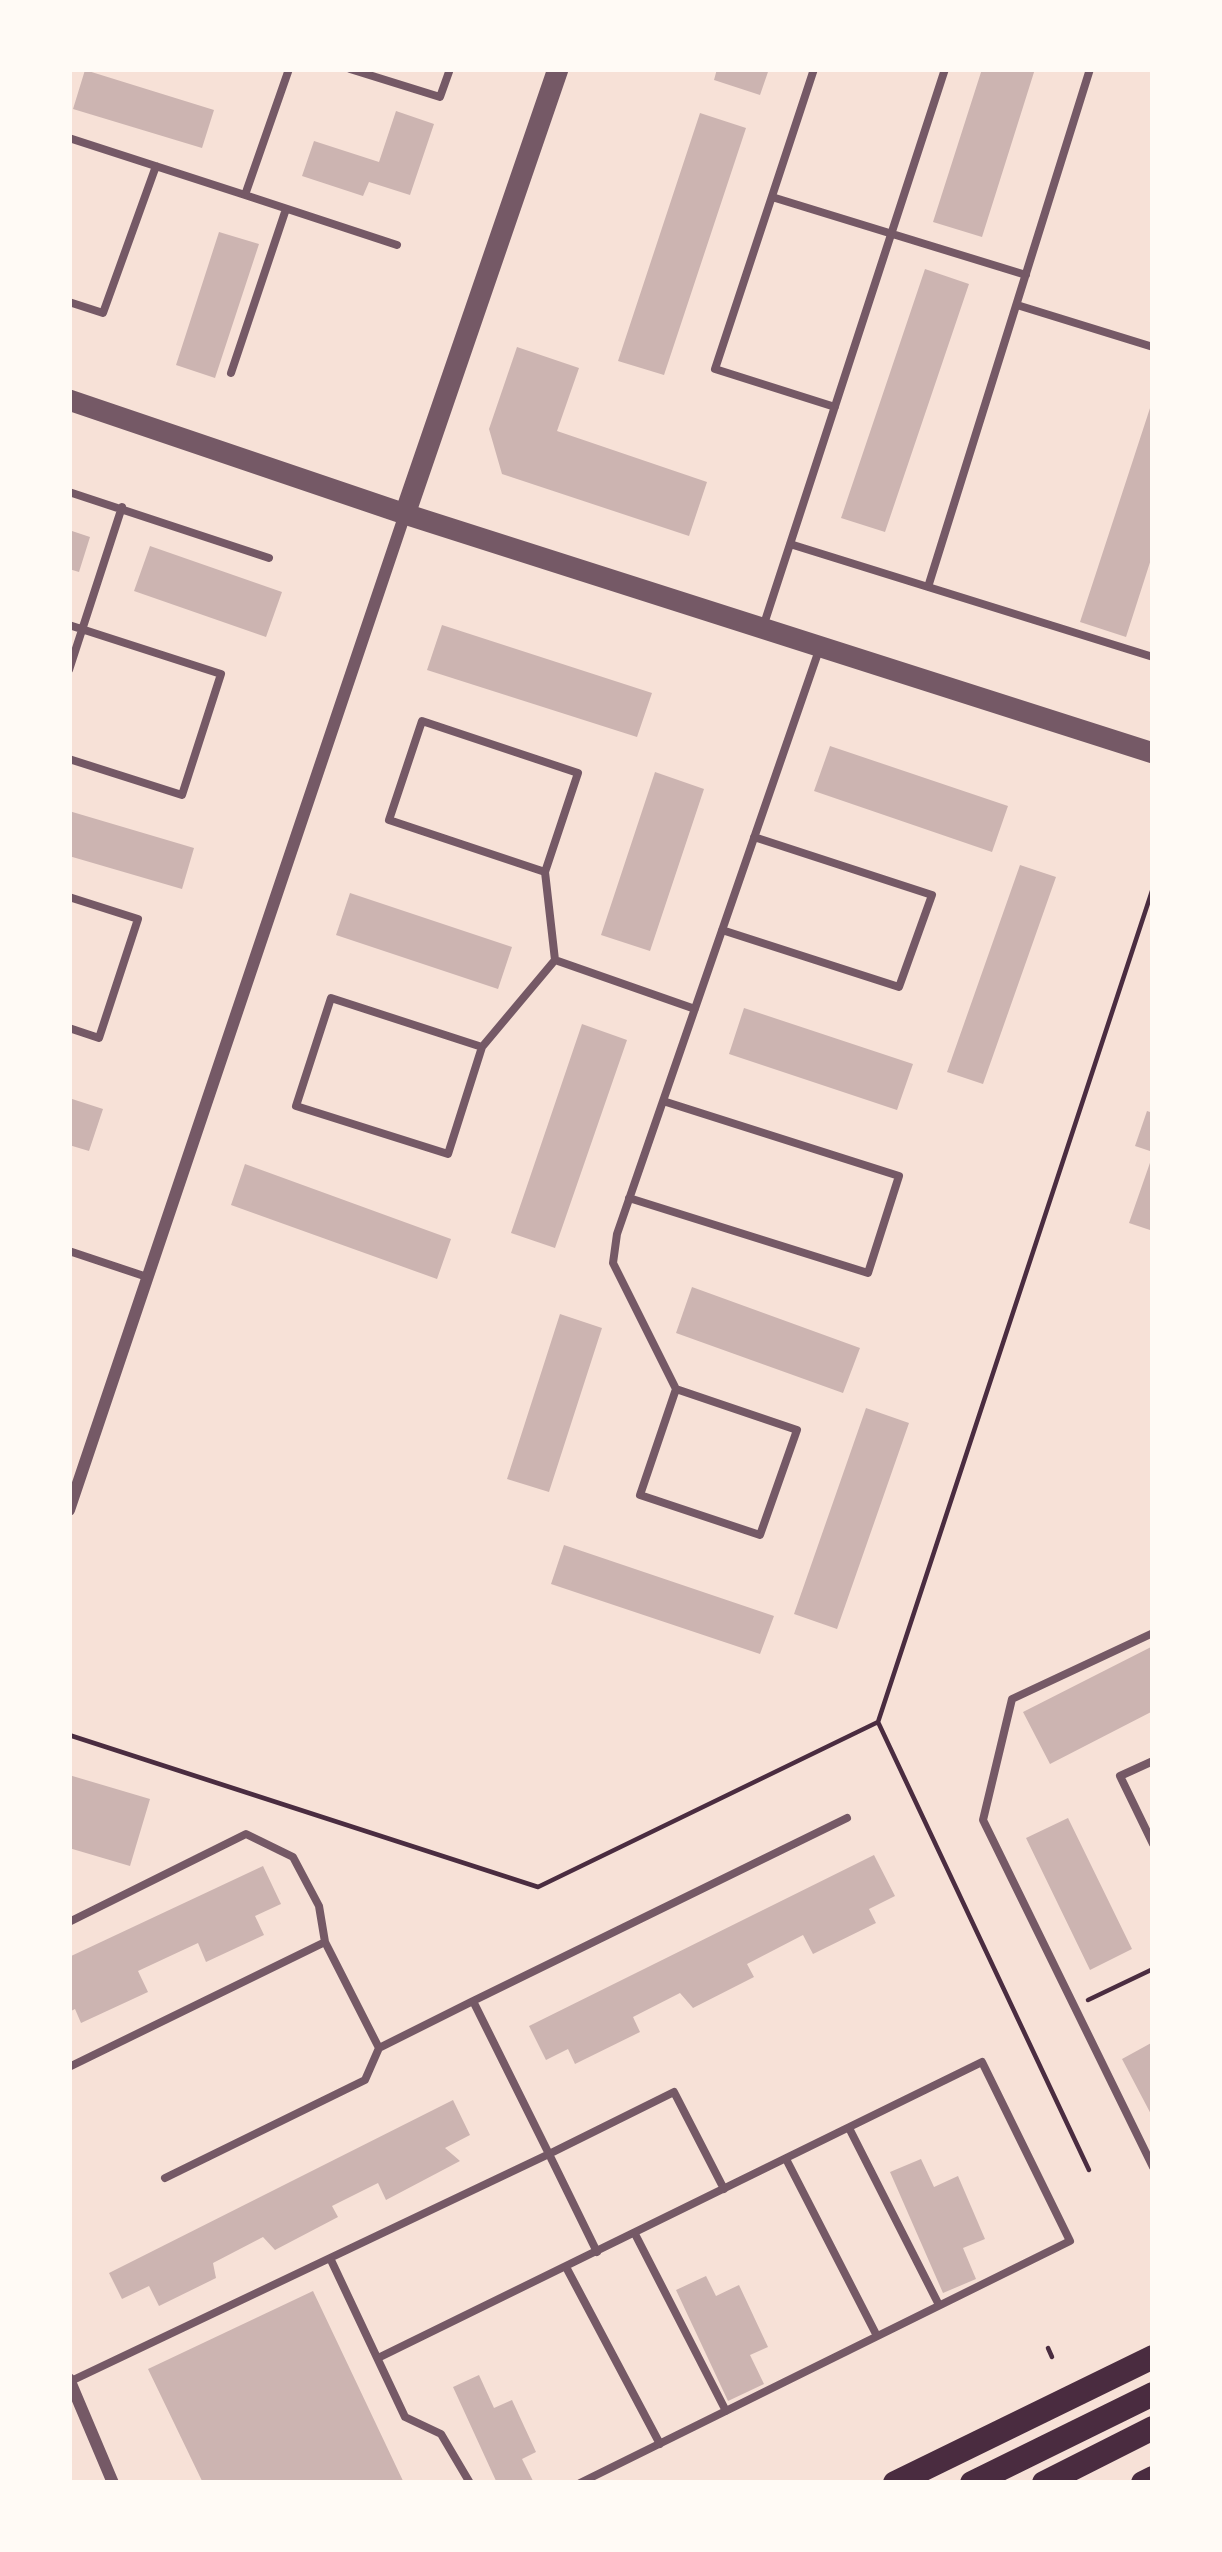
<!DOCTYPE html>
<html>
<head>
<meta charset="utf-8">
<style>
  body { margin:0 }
  #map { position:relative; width:1222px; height:2552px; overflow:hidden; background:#f7e1d7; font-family:"DM Sans",sans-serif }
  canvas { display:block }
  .frame { position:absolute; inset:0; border:72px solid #fffaf5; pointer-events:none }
</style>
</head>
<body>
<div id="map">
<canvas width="1222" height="2552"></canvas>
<div class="frame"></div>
</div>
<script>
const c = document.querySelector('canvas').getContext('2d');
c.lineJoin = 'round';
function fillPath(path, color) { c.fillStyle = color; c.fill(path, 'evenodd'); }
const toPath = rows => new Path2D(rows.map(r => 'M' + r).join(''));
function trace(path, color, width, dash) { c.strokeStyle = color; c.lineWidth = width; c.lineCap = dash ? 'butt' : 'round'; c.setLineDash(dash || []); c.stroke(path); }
const building = toPath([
  [717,69,769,69,760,95,714,80],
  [982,69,1035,69,982,237,933,222],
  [85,70,214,110,202,148,73,109],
  [396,111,434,124,410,195,369,182,363,196,302,176,314,141,379,162],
  [700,113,746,128,664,375,618,361],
  [219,232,259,244,215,378,176,365],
  [925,269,969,284,885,532,841,518],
  [517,347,579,368,557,431,707,482,689,536,502,474,489,429],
  [1152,402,1153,553,1126,637,1080,622],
  [69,530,90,537,79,572,69,569],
  [150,546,282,592,266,637,134,591],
  [442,625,652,693,637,737,427,670],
  [830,746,1008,806,992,852,814,791],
  [655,772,704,789,650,951,601,935],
  [69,811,194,848,182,889,69,856],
  [1020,865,1056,877,983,1084,947,1072],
  [350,893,512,947,498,989,336,935],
  [744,1008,913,1064,897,1110,729,1054],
  [582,1024,627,1040,555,1248,511,1233],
  [69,1098,103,1109,89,1151,69,1145],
  [1147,1111,1153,1113,1153,1152,1135,1146],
  [1152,1157,1153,1157,1153,1231,1129,1223],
  [245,1164,451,1239,437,1279,231,1205],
  [692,1287,860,1348,843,1393,676,1333],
  [560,1314,602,1328,549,1492,507,1479],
  [866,1408,909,1423,837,1629,794,1614],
  [564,1545,774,1616,760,1654,551,1584],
  [1153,1646,1153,1711,1050,1764,1023,1712],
  [69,1775,150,1799,130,1866,69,1848],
  [1068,1818,1132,1949,1090,1970,1026,1838],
  [874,1855,895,1896,869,1909,876,1923,813,1954,803,1935,747,1964,754,1977,693,2008,680,1993,633,2017,640,2032,575,2064,568,2049,546,2060,529,2026],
  [263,1866,281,1904,255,1916,264,1935,206,1962,198,1943,138,1971,148,1992,81,2023,75,2009,69,2012,69,1957],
  [1153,2042,1153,2118,1122,2059],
  [453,2100,470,2135,445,2148,460,2161,386,2200,378,2183,332,2206,338,2217,275,2250,263,2237,213,2263,216,2278,159,2306,149,2286,122,2299,109,2273],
  [921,2159,934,2187,958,2176,985,2239,963,2248,976,2279,943,2293,890,2172],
  [706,2276,716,2296,739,2285,768,2347,750,2355,764,2384,728,2401,676,2290],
  [313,2291,404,2483,203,2483,148,2369],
  [479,2375,494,2408,512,2400,536,2452,522,2459,534,2483,497,2483,453,2387]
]);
const path = toPath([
  [69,1735,538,1887,878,1722],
  [1088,2000,1153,1969],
  [1089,2170,878,1722,1153,888],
  [1048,2348,1052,2357]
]);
const service = toPath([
  [350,69,440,97,450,69],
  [814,69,715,369,835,407],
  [69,138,245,195,289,69],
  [245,195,397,245],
  [772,197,1026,275],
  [69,302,103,313,156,166],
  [1017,305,1153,347],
  [231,373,286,209],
  [69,492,269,558],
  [790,544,1153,657],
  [928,587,1090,69],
  [69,625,221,674,182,795,69,759],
  [763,627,945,69],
  [69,670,122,507],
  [69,897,138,919,99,1038,69,1028],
  [722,930,899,987,932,895,754,837],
  [555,960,695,1009],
  [482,1047,331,998,296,1106,448,1154,482,1047,555,960,545,872,578,773,422,721,389,820,545,872],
  [629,1198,868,1273,899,1176,663,1101],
  [69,1251,147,1277],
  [676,1389,640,1495,760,1535,797,1430,676,1389,613,1263,617,1234,819,650],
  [1153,1633,1012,1699,983,1820,1153,2167],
  [1153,1761,1120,1776,1153,1844],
  [69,1922,246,1834,293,1857,319,1906,325,1942],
  [473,2001,847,1818],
  [69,2067,325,1942,379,2048,473,2001,549,2154,71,2381],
  [849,2128,939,2305],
  [786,2159,877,2336],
  [165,2178,365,2080,379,2048],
  [635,2234,726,2411],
  [597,2252,549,2154,674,2092,724,2189],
  [330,2258,405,2417,441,2434,470,2483],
  [566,2267,660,2444],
  [378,2358,982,2062,1070,2241,580,2483]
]);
const minor = toPath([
  [69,1510,405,514],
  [69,2379,113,2483]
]);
const tertiary = toPath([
  [69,400,405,514,1153,753],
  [405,514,558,69]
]);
const secondary = toPath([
  [895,2483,1153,2357],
  [972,2483,1153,2394],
  [1044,2483,1153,2428],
  [1143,2483,1153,2478]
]);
fillPath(building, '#ccb4b1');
trace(path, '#4a2c40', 4.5);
trace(service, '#755966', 8);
trace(minor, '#755966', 12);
trace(tertiary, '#755966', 21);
trace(secondary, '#4a2c40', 24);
</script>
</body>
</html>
